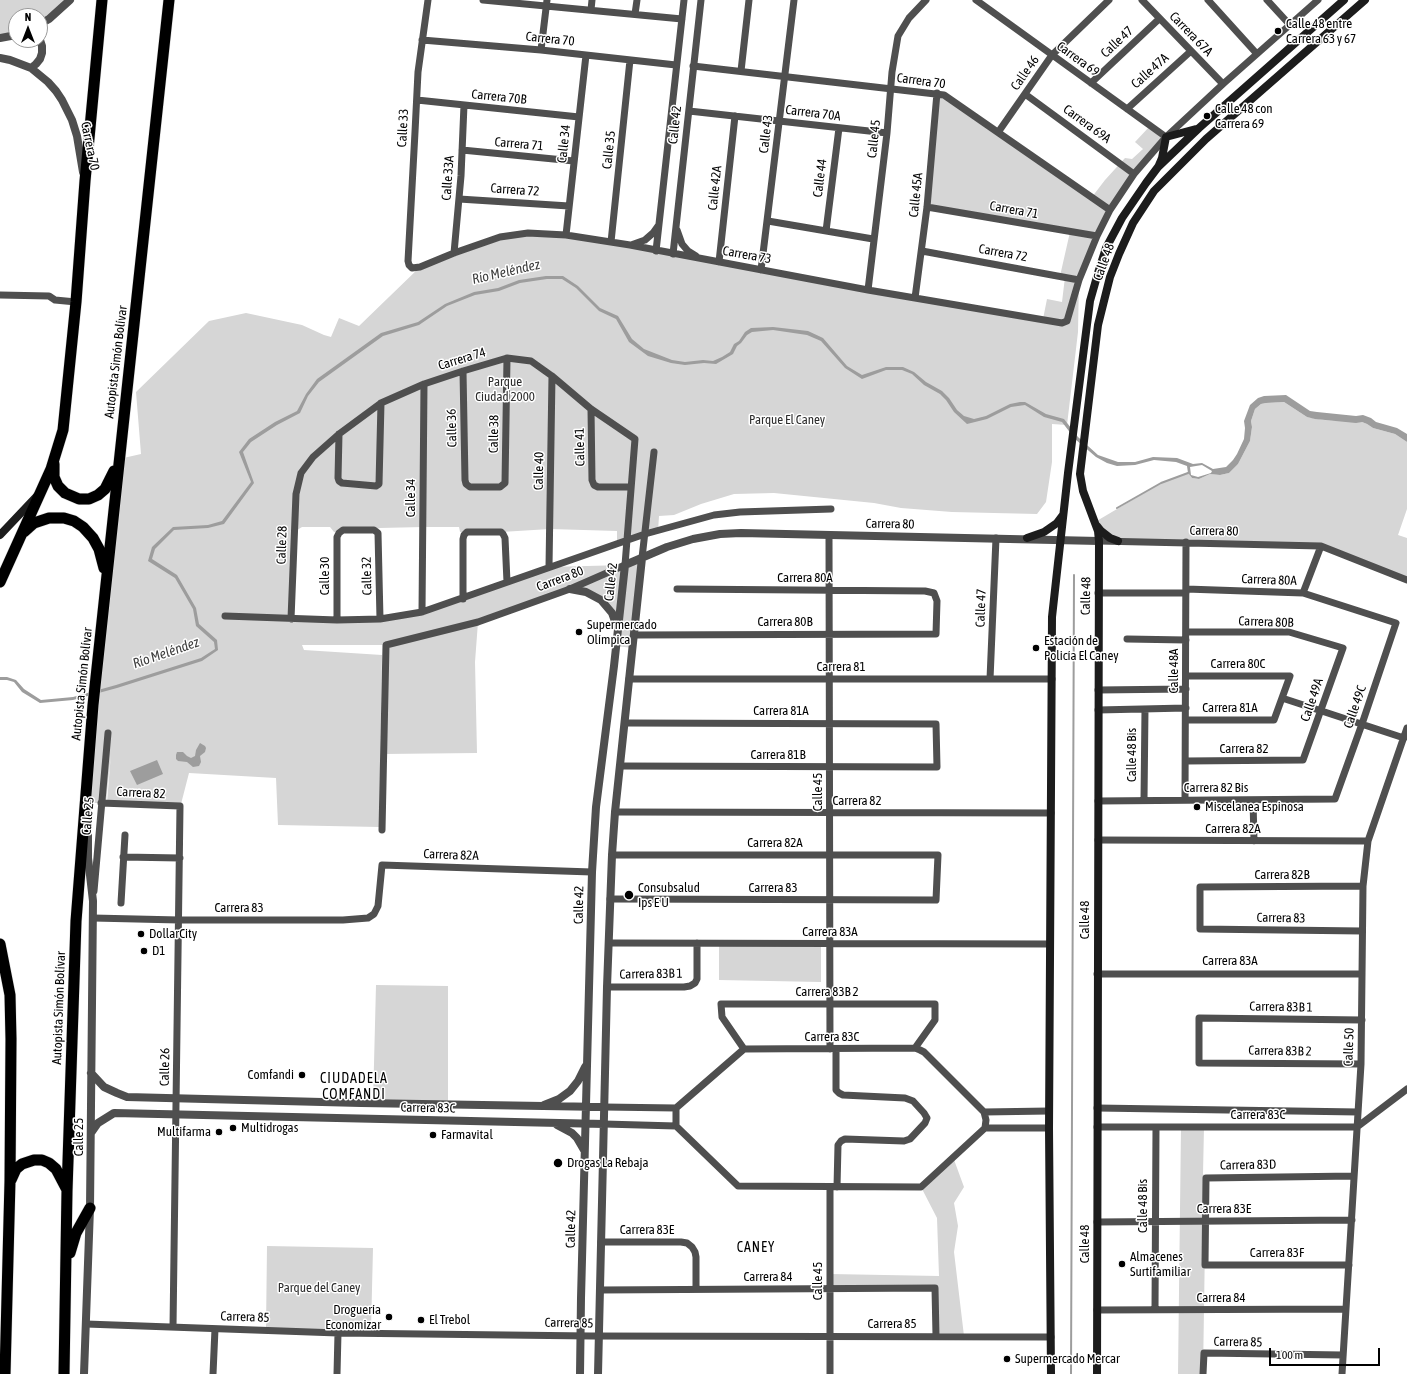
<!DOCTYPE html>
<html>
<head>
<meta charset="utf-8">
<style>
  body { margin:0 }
  #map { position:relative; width:1407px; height:1374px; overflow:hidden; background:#fff; font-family:"Asap Condensed",sans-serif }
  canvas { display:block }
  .north { position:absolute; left:8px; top:8px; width:40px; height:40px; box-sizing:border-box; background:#fff; border:1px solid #999; border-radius:50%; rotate:0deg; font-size:11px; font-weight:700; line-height:16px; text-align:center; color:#000 }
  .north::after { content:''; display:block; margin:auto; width:14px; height:18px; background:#000; clip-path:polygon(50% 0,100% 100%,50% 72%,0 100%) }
  .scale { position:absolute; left:1269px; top:1348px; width:111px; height:18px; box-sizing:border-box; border:2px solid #000; border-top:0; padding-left:5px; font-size:12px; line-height:14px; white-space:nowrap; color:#000; -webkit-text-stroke:3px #fff; paint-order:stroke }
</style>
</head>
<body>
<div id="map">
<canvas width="1407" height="1374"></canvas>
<div class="north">N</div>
<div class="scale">100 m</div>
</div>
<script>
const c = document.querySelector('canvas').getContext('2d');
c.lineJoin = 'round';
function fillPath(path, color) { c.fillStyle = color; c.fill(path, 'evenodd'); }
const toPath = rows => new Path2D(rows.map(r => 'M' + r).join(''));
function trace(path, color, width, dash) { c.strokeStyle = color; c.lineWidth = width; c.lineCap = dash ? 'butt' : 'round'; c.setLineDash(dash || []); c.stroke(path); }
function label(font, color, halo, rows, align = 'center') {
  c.font = font + ' "Asap Condensed",sans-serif'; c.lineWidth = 3; c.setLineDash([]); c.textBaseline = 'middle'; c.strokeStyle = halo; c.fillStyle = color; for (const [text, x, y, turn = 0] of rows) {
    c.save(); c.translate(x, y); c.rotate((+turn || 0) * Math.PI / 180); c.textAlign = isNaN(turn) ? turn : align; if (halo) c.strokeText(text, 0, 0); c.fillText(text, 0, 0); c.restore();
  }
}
const green = toPath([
  [0,0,70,0,40,24,40,16,16,16,16,35,0,38],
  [937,93,1092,197,1105,180,1125,158,1132,159,1143,149,1135,142,1150,126,1166,137,1110,210,1079,280,1078,332,1067,425,1052,424,1052,462,1046,502,1037,514,952,512,901,508,874,503,774,493,734,494,701,504,674,515,659,516,658,531,617,545,617,531,550,529,501,532,460,532,459,527,423,527,380,528,374,530,339,533,334,532,330,527,302,527,294,532,291,619,337,620,422,612,549,567,625,565,642,558,633,648,616,646,618,629,601,600,570,589,478,622,475,662,477,753,383,754,386,645,302,645,304,650,382,655,379,827,278,825,276,778,189,773,181,804,107,803,111,753,106,803,88,803,119,459,141,454,136,392,209,321,246,313,302,325,324,335,331,337,339,318,359,326,420,267,500,237,566,235,1043,319,1047,299,1062,302,1065,277,1060,276,1070,232,927,207],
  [1284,402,1307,417,1324,420,1362,422,1367,424,1373,428,1395,434,1407,442,1407,509,1398,535,1407,538,1407,580,1321,546,1118,541,1095,522,1161,483,1188,473,1192,478,1199,479,1210,474,1220,475,1229,473,1238,464,1250,441,1252,427,1251,421,1255,409,1261,404,1266,403],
  [719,943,821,944,821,982,719,980],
  [376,985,448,986,448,1105,373,1103],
  [1181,1127,1204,1127,1203,1174,1206,1178,1203,1374,1178,1374],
  [953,1157,964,1187,954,1203,958,1226,954,1252,964,1336,936,1336,935,1288,830,1289,830,1274,939,1276,937,1218,921,1187],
  [267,1246,373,1248,371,1330,266,1329]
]);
const water = toPath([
  [546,276,563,276,578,286,600,308,618,316,632,339,644,349,672,360,685,362,703,360,713,361,722,357,730,352,734,344,739,341,745,332,751,328,773,327,808,331,823,338,847,366,862,375,886,367,903,367,914,372,926,382,942,391,949,398,957,410,964,416,974,419,986,416,1010,404,1020,402,1025,402,1046,414,1064,419,1078,437,1098,455,1118,462,1135,462,1153,457,1177,458,1193,464,1202,463,1213,469,1226,467,1233,460,1237,454,1244,439,1245,428,1244,421,1250,405,1258,398,1264,396,1286,395,1310,411,1317,412,1356,416,1363,415,1371,418,1376,422,1397,428,1407,434,1407,442,1395,434,1373,428,1367,424,1362,422,1356,423,1315,419,1307,417,1284,402,1266,403,1261,404,1255,409,1251,421,1252,427,1250,441,1238,464,1229,473,1220,475,1210,474,1199,479,1192,478,1188,473,1187,466,1176,462,1154,460,1135,465,1117,466,1107,463,1096,457,1075,439,1062,422,1044,417,1025,405,1011,407,987,419,967,424,954,412,946,400,940,394,924,385,912,374,902,370,886,370,862,379,845,368,821,341,807,335,773,330,752,332,747,335,741,343,737,346,733,354,716,364,704,363,685,365,671,363,648,356,629,342,616,319,599,311,576,288,562,279,547,279,520,283,499,291,475,295,447,306,419,325,383,336,319,382,308,396,300,413,277,425,251,442,243,452,254,483,224,524,208,528,174,530,155,549,152,559,177,575,196,608,199,624,217,640,218,650,202,661,117,688,73,700,40,703,22,692,14,682,7,680,0,680,0,677,7,677,16,680,24,689,41,700,73,697,116,685,201,658,215,649,214,642,196,626,193,609,175,578,148,561,152,547,173,527,208,525,222,521,251,482,239,452,249,439,275,422,297,411,306,394,317,379,381,333,418,322,445,304,474,292,498,288,519,280],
  [1202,465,1212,471,1211,473,1198,477,1191,475,1190,467],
  [200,743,205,746,206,748,205,752,200,756,201,762,199,766,193,767,187,762,178,761,176,759,176,755,177,752,183,752,187,756,191,758,195,756,196,750],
  [157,760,163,774,137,785,130,771]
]);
const stream = toPath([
  [1117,508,1161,483,1188,473],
  [1071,1374,1074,575]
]);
const minor = toPath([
  [428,0,418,72,415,132,408,261,409,265,412,268,420,267,454,253,500,237,528,233,566,235,630,245,868,290,1062,323,1067,321,1079,280,1097,236,1110,210,1134,174,1166,137,1223,84,1318,0],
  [483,0,682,19],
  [976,0,1166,137],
  [1142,0,1223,84],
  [1208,0,1257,54],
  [1267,0,1290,25],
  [591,10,592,0],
  [635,14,637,0],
  [422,40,541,50,676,65],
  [541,50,547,0],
  [693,66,944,95,1110,210],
  [741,71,749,0],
  [1091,83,1159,19],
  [1025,94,1134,174],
  [417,100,579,117],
  [1127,109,1191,51],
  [689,111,887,133],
  [999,131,1052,55,1109,0],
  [462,150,574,161],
  [459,199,569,206],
  [927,207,1097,236],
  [768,221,873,239],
  [677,230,682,244,688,251,696,256],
  [826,231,839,128],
  [566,235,586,55],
  [611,242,630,60],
  [631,245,645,240,653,233,658,226],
  [656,251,684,0],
  [922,251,1079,280],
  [454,253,461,176,464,105],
  [673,254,701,0],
  [719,262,735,116],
  [761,270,794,0],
  [868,290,887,133,892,72,898,36,909,18,926,0],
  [0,295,49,296,55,300,76,302],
  [915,298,927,207,937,93],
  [463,371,465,480,466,484,470,487,500,487,505,483,507,358],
  [591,409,592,480,594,485,598,487,631,487],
  [339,434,338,478,339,481,342,483,376,486,379,484,381,403],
  [829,535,830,1049],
  [1099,541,1321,546,1407,580],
  [642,558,654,452],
  [549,567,552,376],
  [1098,593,1186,593],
  [1303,593,1321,546],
  [463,599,463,539,464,535,467,532,501,532,503,534,505,538,507,582],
  [422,612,424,384],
  [225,616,337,620,380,619,422,612,645,534,714,515,740,512,831,509],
  [291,619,296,494,301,473,313,457,339,434,381,403,424,384,463,371,507,358,531,361,552,376,591,409,635,439,625,565,570,589,478,622,386,645,382,830],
  [337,620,337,537,339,533,343,530,374,530,378,533,380,619],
  [634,635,936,634,937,601,934,593,925,591,677,589],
  [1127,639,1186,640],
  [629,679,1052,679],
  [990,679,996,538],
  [1098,690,1186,689],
  [1282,698,1404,738],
  [1098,710,1186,708],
  [1186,720,1274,720,1290,676,1186,676],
  [1186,761,1303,760,1343,648,1289,632,1186,632],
  [620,766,937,767,936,724,625,723],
  [1144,800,1145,709],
  [1185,800,1186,542],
  [1253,800,1254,841],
  [1098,801,1335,799,1362,724,1396,623,1303,593,1186,589],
  [101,803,180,806,173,1327],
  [615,812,1051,813],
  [1098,840,1368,841],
  [123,857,180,858],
  [94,891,108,733],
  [610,899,936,900,938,855,612,855],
  [121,903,125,835],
  [93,918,179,920,343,920,368,918,374,914,378,906,382,865,592,872],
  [1362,931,1200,929,1200,887,1363,886],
  [609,943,1050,944],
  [1097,974,1362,974],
  [607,987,684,987,690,986,695,983,697,979,697,943],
  [744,1049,722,1017,721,1004,935,1004,935,1020,915,1048],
  [836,1049,836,1090,839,1093,843,1095,905,1098,913,1101,924,1113,927,1118,925,1123,910,1139,904,1141,845,1139,841,1141,838,1145,837,1187],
  [1361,1064,1199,1063,1199,1018,1362,1020],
  [604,1107,676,1108],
  [1097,1108,1358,1112],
  [984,1112,1049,1111],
  [604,1124,676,1126,738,1186,921,1187,985,1128,986,1120,984,1112,924,1052,920,1050,915,1048,744,1049,676,1108,676,1126],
  [1097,1127,1357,1127,1407,1089],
  [985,1128,1049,1128],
  [830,1187,830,1374],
  [1097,1222,1352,1220],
  [601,1242,681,1242,687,1243,692,1247,695,1252,696,1257,696,1289],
  [1349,1265,1205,1265,1206,1178,1354,1176],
  [600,1290,935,1288,936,1336],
  [1097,1310,1346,1309],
  [1155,1310,1156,1127],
  [86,1324,338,1333,591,1336,1051,1337],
  [213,1374,215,1329],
  [337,1374,338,1333],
  [1203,1374,1204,1353,1343,1355],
  [1342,1374,1361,1064,1363,886,1368,841,1407,728]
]);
const tertiary = toPath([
  [40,24,49,19,70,0],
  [0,38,16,35],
  [0,58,10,60,31,68,48,82,56,91,62,100,72,120,77,136,83,172],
  [31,68,36,64,40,59,42,53,42,46,40,40],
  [570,589,586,592,601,600,612,613,617,627],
  [91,1073,104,1087,117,1093,127,1097,361,1103,604,1107],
  [544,1105,559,1099,570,1091,578,1081,585,1067],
  [557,1125,572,1133,577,1138,584,1150],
  [91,1133,98,1123,114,1113,604,1124],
  [84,1374,90,1208,93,901,88,858,88,823],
  [580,1374,581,1298,592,872,596,807,614,666,625,565,667,547,693,539,720,534,741,533,1099,541],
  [598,1374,607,987,612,855,615,812,642,558]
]);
const secondary = toPath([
  [1159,165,1162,158,1166,137,1196,129],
  [1097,526,1101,531,1110,538,1118,541],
  [0,535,37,496],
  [1027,538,1044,532,1057,523,1063,515],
  [1051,1374,1049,1128,1052,617,1068,473,1090,301,1098,273,1106,248,1122,218,1146,183,1158,167,1199,128,1344,0],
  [1097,1374,1099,541,1098,531,1083,491,1080,474,1098,325,1110,277,1119,254,1133,223,1154,191,1206,139,1365,0]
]);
const trunk = toPath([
  [54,464,54,477,58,486,65,493,79,499,89,499,98,495,105,489,114,471],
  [24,532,34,523,49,518,64,518,74,521,83,527,93,538,99,549,104,568],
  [0,582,51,469,63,430,76,302,85,181,102,0],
  [0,944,10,995,11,1039,10,1181,5,1374],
  [11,1180,16,1169,22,1164,34,1160,42,1160,49,1163,56,1169,66,1188],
  [70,1253,76,1233,90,1208],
  [64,1374,67,1191,76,921,93,705,169,0]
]);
const markers = [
  [1278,31,4,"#000"],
  [1207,116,4,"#000"],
  [579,632,4,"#000"],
  [1036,648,4,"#000"],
  [1197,807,4,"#000"],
  [629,895,5,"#000"],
  [141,934,4,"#000"],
  [144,951,4,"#000"],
  [302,1075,4,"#000"],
  [233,1128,4,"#000"],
  [219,1132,4,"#000"],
  [433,1135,4,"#000"],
  [558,1163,5,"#000"],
  [1122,1264,4,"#000"],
  [389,1317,4,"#000"],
  [421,1320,4,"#000"],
  [1007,1359,4,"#000"]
];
const poiNames = [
  ["Calle 48 entre",1286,24],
  ["Carrera 63 y 67",1286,39],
  ["Calle 48 con",1215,109],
  ["Carrera 69",1215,124],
  ["Supermercado",587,625],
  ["Olímpica",587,640],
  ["Estación de",1044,641],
  ["Policía El Caney",1044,656],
  ["Miscelanea Espinosa",1205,807],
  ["Consubsalud",638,888],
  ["Ips E U",638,903],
  ["DollarCity",149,934],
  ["D1",152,951],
  ["Comfandi",294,1075,"right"],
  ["Multidrogas",241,1128],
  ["Multifarma",211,1132,"right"],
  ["Farmavital",441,1135],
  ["Drogas La Rebaja",567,1163],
  ["Almacenes",1130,1257],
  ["Surtifamiliar",1130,1272],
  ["Droguería",381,1310,"right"],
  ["Economizar",381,1325,"right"],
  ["El Trebol",429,1320],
  ["Supermercado Mercar",1015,1359]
];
const streetNames = [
  ["Carrera 67A",1191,34,46],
  ["Carrera 70",550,39,6],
  ["Calle 47",1117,42,-43],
  ["Carrera 69",1078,59,36],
  ["Calle 47A",1150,71,-42],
  ["Calle 46",1025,73,-55],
  ["Carrera 70",921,81,8],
  ["Carrera 70B",499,97,6],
  ["Carrera 70A",813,113,7],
  ["Carrera 69A",1087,124,36],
  ["Calle 42",675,125,-84],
  ["Calle 33",403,128,-87],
  ["Calle 43",766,134,-83],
  ["Calle 45",874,139,-84],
  ["Carrera 71",519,144,5],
  ["Calle 34",564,144,-84],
  ["Carrera 70",90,146,78],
  ["Calle 35",609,150,-84],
  ["Calle 33A",448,178,-86],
  ["Calle 44",820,178,-83],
  ["Calle 42A",715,188,-84],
  ["Carrera 72",515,190,4],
  ["Calle 45A",916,195,-84],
  ["Carrera 71",1014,210,10],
  ["Carrera 72",1003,253,10],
  ["Carrera 73",747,255,10],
  ["Calle 48",1104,262,-70],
  ["Carrera 74",462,359,-17],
  ["Autopista Simón Bolívar",116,362,-83],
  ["Calle 36",452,428,-91],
  ["Calle 38",494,434,-89],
  ["Calle 41",580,447,-91],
  ["Calle 40",539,471,-89],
  ["Calle 34",411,498,-90],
  ["Carrera 80",890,524,1],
  ["Carrera 80",1214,531,1],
  ["Calle 28",282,545,-88],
  ["Calle 30",325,576,-90],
  ["Calle 32",367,576,-91],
  ["Carrera 80A",805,578],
  ["Carrera 80",560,579,-21],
  ["Carrera 80A",1269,580,2],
  ["Calle 42",611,582,-84],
  ["Calle 48",1086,596,-89],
  ["Calle 47",981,608,-88],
  ["Carrera 80B",785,622],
  ["Carrera 80B",1266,622,2],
  ["Carrera 80C",1238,664],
  ["Carrera 81",841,667],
  ["Calle 48A",1174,671,-90],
  ["Autopista Simón Bolívar",82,684,-84],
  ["Calle 49A",1312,700,-71],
  ["Calle 49C",1355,707,-71],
  ["Carrera 81A",1230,708],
  ["Carrera 81A",781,711],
  ["Carrera 82",1244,749],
  ["Carrera 81B",778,755],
  ["Calle 48 Bis",1132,755,-90],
  ["Carrera 82 Bis",1216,788],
  ["Calle 45",818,792,-90],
  ["Carrera 82",141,793,3],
  ["Carrera 82",857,801],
  ["Calle 25",88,816,-85],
  ["Carrera 82A",1233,829],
  ["Carrera 82A",775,843],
  ["Carrera 82A",451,855,2],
  ["Carrera 82B",1282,875],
  ["Carrera 83",773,888],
  ["Calle 42",579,905,-89],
  ["Carrera 83",239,908],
  ["Carrera 83",1281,918,1],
  ["Calle 48",1085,920,-90],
  ["Carrera 83A",830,932],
  ["Carrera 83A",1230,961],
  ["Carrera 83B 1",651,974,-1],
  ["Carrera 83B 2",827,992],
  ["Carrera 83B 1",1281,1007,1],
  ["Autopista Simón Bolívar",59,1008,-88],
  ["Carrera 83C",832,1037],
  ["Calle 50",1349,1047,-88],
  ["Carrera 83B 2",1280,1051,1],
  ["Calle 26",165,1067,-89],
  ["Carrera 83C",428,1108,1],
  ["Carrera 83C",1258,1115],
  ["Calle 25",79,1137,-90],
  ["Carrera 83D",1248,1165,-1],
  ["Calle 48 Bis",1143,1206,-90],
  ["Carrera 83E",1224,1209],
  ["Calle 42",571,1229,-89],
  ["Carrera 83E",647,1230],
  ["Calle 48",1085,1244,-90],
  ["Carrera 83F",1277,1253],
  ["Carrera 84",768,1277],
  ["Calle 45",818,1281,-90],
  ["Carrera 84",1221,1298],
  ["Carrera 85",245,1317,2],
  ["Carrera 85",569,1323,1],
  ["Carrera 85",892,1324],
  ["Carrera 85",1238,1342,1]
];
const parkNames = [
  ["Parque",505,382],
  ["Ciudad 2000",505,397],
  ["Parque El Caney",787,420],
  ["Parque del Caney",319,1288]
];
const waterNames = [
  ["Río Meléndez",506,272,-13],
  ["Río Meléndez",166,653,-19]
];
const neighbourhoodNames = [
  ["CIUDADELA",354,1079],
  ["COMFANDI",354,1095],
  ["CANEY",756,1248]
];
fillPath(green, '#d6d6d6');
fillPath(water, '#9d9d9d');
trace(stream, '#9d9d9d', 2);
trace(trunk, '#dbdbdb', 12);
trace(minor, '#4f4f4f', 7);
trace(tertiary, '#4f4f4f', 8);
trace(secondary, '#1c1c1c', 8);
trace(trunk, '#000', 11);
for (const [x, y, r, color] of markers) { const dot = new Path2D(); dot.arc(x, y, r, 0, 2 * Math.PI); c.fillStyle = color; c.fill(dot); trace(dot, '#fff', 1.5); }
label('13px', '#000', '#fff', poiNames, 'left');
label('13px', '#000', '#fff', streetNames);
label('13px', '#2d2d2d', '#fff', parkNames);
label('italic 14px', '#3e3e3e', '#fff', waterNames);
c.letterSpacing = '1px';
label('14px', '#000', '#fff', neighbourhoodNames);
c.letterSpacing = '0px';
</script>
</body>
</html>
